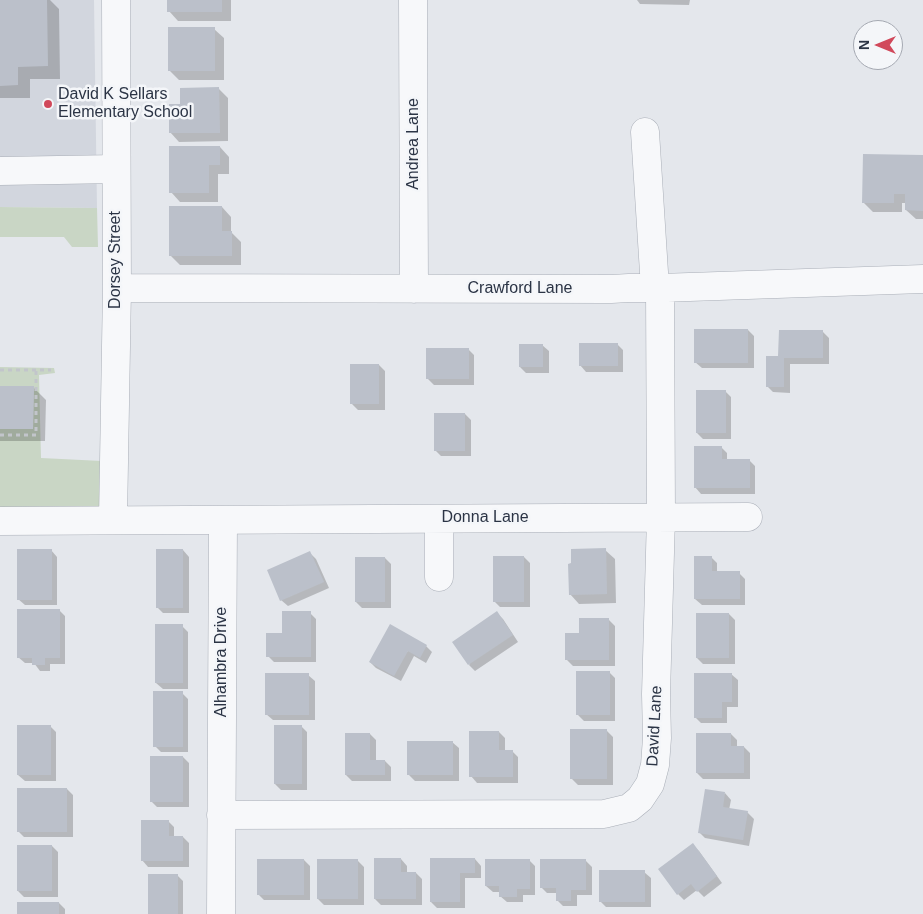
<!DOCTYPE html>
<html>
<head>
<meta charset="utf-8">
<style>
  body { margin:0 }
  #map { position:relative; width:923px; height:914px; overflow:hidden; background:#e4e7ec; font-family:Helvetica,sans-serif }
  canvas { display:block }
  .north { position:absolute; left:853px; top:20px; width:50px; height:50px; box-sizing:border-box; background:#f4f6f9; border:1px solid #a4a8b1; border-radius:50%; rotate:270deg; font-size:14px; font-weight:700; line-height:20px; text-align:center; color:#2b3445 }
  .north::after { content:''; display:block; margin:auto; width:18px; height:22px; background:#d1495b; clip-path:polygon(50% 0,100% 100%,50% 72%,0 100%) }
</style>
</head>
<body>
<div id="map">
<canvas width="923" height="914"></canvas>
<div class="north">N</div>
</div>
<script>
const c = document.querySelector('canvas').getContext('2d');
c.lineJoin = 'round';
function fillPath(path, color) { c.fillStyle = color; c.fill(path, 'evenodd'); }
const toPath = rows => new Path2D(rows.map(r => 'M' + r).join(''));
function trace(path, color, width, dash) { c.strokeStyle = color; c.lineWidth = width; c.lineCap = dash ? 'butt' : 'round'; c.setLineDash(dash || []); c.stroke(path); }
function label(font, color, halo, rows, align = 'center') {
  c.font = font + ' Helvetica,sans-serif'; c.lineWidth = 5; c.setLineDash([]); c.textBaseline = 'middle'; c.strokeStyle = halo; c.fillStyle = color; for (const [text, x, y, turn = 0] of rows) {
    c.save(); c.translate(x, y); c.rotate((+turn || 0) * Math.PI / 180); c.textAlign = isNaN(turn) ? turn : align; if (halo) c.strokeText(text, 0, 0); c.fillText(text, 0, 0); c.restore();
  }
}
const built = toPath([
  [0,0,94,0,97,208,0,207]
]);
const green = toPath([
  [0,207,97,208,98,247,72,247,64,237,0,237],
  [0,367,54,368,55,373,39,375,41,458,102,461,100,509,0,510,0,429,33,428,34,386,0,386]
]);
const shadow = toPath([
  [0,0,50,0,59,9,60,79,30,79,30,98,0,98],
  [169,0,231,0,231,21,178,21,169,11],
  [637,0,690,0,689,5,640,4],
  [214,29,224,38,224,80,179,80,169,70],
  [219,89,228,98,228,141,179,142,170,132,181,105],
  [220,147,229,157,229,174,218,174,218,202,180,202,171,192],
  [923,157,923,219,916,219,906,210,906,203,902,203,902,212,873,212,863,202],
  [222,207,231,217,231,232,241,242,241,265,180,265,171,256],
  [748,330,754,336,754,368,702,368,695,362],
  [823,332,829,338,829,364,790,364,790,393,773,392,767,386,780,357],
  [617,344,623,350,623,372,586,372,580,365],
  [542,345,549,351,549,373,526,373,520,367],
  [468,349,474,355,474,385,434,385,427,378],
  [379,365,385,371,385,410,358,410,352,404],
  [0,387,33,387,46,400,45,441,0,441],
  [725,391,731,397,731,439,703,439,697,433],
  [465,414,471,420,471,456,441,456,435,450],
  [721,447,727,453,727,460,749,460,755,466,755,494,701,494,695,487],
  [51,550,57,557,57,605,25,605,18,599],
  [183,550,189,557,189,613,163,613,157,607],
  [605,550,615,559,616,603,579,604,570,594],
  [310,553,316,559,329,588,288,606,281,600],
  [524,557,530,563,530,607,500,607,494,601],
  [711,557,717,563,717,573,739,573,745,579,745,605,702,605,695,599],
  [385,558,391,564,391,608,362,608,356,602],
  [59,610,65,616,65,664,50,664,50,671,40,671,34,663,25,663,18,657],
  [310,613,316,619,316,662,274,662,268,656,283,634],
  [497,613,503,619,518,642,475,671,469,665],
  [729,614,735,620,735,664,703,664,697,658],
  [609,620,615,626,615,666,573,666,567,660],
  [182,626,188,632,188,689,163,689,156,683],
  [426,646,432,652,426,663,414,656,401,681,376,668,370,662],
  [609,672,615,678,615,721,584,721,578,715],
  [731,674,738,680,738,707,727,707,727,723,701,723,695,717],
  [308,675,315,681,315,720,273,720,266,714],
  [182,693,188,699,188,752,161,752,155,746],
  [50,726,56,732,56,781,25,781,18,775],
  [301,726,307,732,307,790,281,790,275,784],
  [607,731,613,737,613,785,578,785,572,779],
  [499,732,505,738,505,751,512,751,518,757,518,783,477,783,471,776],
  [370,734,376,740,376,761,385,761,391,767,391,781,352,781,346,775],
  [731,734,737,740,737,747,744,747,750,753,750,779,703,779,697,773],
  [452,742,459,748,459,781,415,781,409,775],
  [183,757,189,763,189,807,157,807,151,801],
  [67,789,73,795,73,837,24,837,18,831],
  [725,793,731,800,729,810,747,812,754,819,749,846,705,838,699,832],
  [168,821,174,827,174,837,183,837,189,843,189,867,148,867,142,860],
  [693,845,699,851,722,883,704,897,697,890,684,900,678,894],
  [52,846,58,852,58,897,24,897,18,891],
  [401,859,407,866,407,873,416,873,422,879,422,905,381,905,375,899],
  [431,859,475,859,481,866,481,878,465,878,465,908,437,908,431,902],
  [304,860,310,866,310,900,264,900,258,894],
  [529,860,535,866,535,895,523,895,523,902,507,902,500,896,500,892,493,892,486,886],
  [358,861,364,867,364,905,324,905,318,899],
  [586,861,592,867,592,895,577,895,577,906,563,906,557,900,557,893,547,893,541,887],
  [644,872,651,878,651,907,606,907,600,901],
  [177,875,183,881,183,914,149,914],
  [59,903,65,909,65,914,18,914]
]);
const building = toPath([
  [0,0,47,0,48,66,18,67,18,85,0,86],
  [167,0,222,0,222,12,167,12],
  [168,27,215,27,215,71,168,71],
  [219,87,220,133,169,133,169,104,180,104,180,88],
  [169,146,220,146,220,165,209,165,209,193,169,193],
  [863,154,923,155,923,211,905,210,905,194,894,194,894,203,862,203],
  [169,206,222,206,222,231,232,231,232,256,169,256],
  [694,329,748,329,748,363,694,363],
  [779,330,823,330,823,358,784,358,784,387,766,387,766,356,778,356],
  [579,343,618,343,618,366,579,366],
  [519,344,543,344,543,367,519,367],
  [426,348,469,348,469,379,426,379],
  [350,364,379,364,379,404,350,404],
  [0,386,34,386,33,429,0,429],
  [696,390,726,390,726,433,696,433],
  [434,413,465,413,465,451,434,451],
  [694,446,722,446,722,459,750,459,750,488,694,488],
  [606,548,607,594,569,595,568,564,571,563,571,549],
  [17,549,52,549,52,600,17,600],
  [156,549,183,549,183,608,156,608],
  [310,551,324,582,280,601,267,570],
  [493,556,524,556,524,602,493,602],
  [694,556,712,556,712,571,740,571,740,599,694,599],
  [355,557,385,557,385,602,355,602],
  [17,609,60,609,60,658,45,658,45,665,32,665,32,658,17,658],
  [282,611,311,611,311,657,266,657,266,633,282,633],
  [497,611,513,635,468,665,452,642],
  [696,613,729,613,729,658,696,658],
  [579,618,609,618,609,660,565,660,565,633,579,633],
  [155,624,183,624,183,683,155,683],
  [390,624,427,645,420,658,408,651,394,676,369,662],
  [576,671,610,671,610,715,576,715],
  [265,673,309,673,309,715,265,715],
  [694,673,732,673,732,702,722,702,722,718,694,718],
  [153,691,183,691,183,747,153,747],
  [17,725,51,725,51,775,17,775],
  [274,725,302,725,302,784,274,784],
  [570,729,607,729,607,779,570,779],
  [469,731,499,731,499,750,513,750,513,777,469,777],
  [345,733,370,733,370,760,385,760,385,775,345,775],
  [696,733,731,733,731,746,744,746,744,773,696,773],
  [407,741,453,741,453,775,407,775],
  [150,756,183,756,183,802,150,802],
  [17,788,67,788,67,832,17,832],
  [705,789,725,792,723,807,748,811,743,840,698,833],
  [141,820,169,820,169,836,183,836,183,861,141,861],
  [693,843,717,876,697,892,691,884,677,895,658,869],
  [17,845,52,845,52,891,17,891],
  [374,858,401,858,401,872,416,872,416,899,374,899],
  [430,858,475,858,475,873,460,873,460,902,430,902],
  [257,859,304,859,304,895,257,895],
  [317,859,358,859,358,899,317,899],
  [485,859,530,859,530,889,517,889,517,897,499,897,499,886,485,886],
  [540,859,586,859,586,890,571,890,571,901,556,901,556,888,540,888],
  [599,870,645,870,645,902,599,902],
  [148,874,178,874,178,914,148,914],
  [17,902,59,902,59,914,17,914]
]);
const path = toPath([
  [0,370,51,370],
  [0,435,36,435,36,370]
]);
const minor = toPath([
  [413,0,414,289],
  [645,132,655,288],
  [0,171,116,169],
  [117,288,611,289,629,288,660,288,923,279],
  [439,519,439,577],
  [113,520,117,288,116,0],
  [0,521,748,517],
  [221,815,604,814,629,808,640,799,650,784,655,765,657,738,656,694,661,517,660,288],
  [221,914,223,520]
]);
const markers = [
  [48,104,5,"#d1495b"]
];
const poiNames = [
  ["David K Sellars",58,95],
  ["Elementary School",58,113]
];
const streetNames = [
  ["Andrea Lane",414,144,-90],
  ["Dorsey Street",116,260,-90],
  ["Crawford Lane",520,289],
  ["Donna Lane",485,518],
  ["Alhambra Drive",222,662,-90],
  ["David Lane",655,726,-87]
];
fillPath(built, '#d2d6de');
fillPath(green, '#c9d6c5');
fillPath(shadow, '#0003');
fillPath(building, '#bbc0ca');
trace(minor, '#a9aeb7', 29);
trace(path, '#c2c5cb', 3, [4, 4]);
trace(minor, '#f7f8fa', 28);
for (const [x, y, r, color] of markers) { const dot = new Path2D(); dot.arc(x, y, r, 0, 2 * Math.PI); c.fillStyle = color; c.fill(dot); trace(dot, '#f4f6f9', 2); }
label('16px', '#2b3445', '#f4f6f9', poiNames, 'left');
label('16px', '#2b3445', '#f4f6f9', streetNames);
</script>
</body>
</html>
